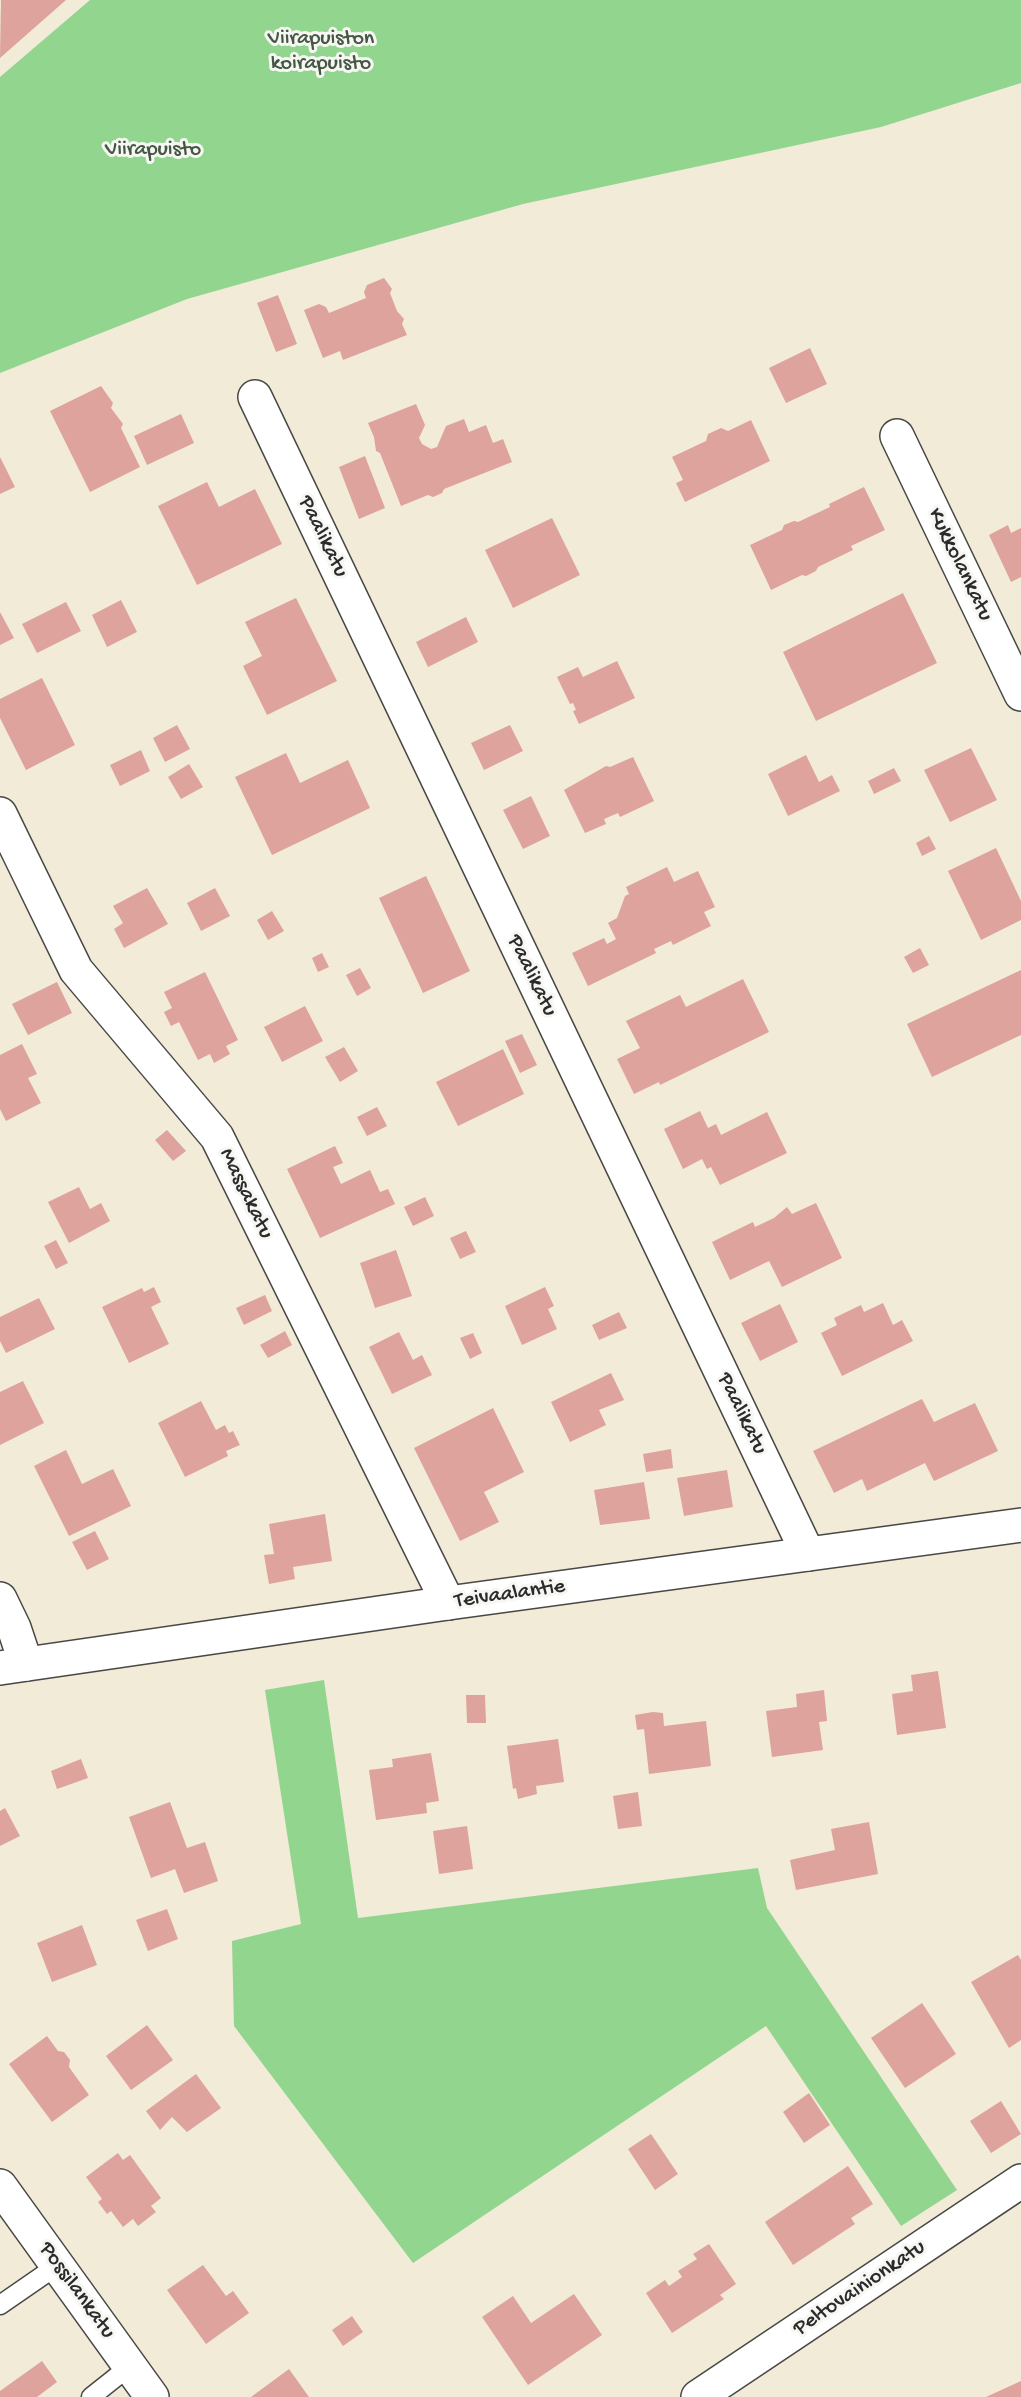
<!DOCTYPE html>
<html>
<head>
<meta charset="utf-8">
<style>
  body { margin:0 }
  canvas { display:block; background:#f1ebd8 }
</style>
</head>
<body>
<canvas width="1021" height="2397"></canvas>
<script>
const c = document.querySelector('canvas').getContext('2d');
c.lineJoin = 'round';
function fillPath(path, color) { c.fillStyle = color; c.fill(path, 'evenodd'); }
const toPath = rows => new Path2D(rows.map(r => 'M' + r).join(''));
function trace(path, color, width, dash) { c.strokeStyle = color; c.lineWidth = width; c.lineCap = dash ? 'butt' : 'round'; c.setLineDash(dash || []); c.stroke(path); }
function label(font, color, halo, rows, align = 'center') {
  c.font = font + ' "Gochi Hand",sans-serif'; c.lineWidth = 6; c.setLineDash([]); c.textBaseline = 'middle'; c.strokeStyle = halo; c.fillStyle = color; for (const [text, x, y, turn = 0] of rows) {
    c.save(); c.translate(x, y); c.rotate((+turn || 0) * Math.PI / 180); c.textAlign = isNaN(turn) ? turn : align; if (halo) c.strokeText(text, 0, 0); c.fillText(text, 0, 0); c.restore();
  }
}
const green = toPath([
  [90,0,1021,0,1021,83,881,127,523,204,187,299,0,373,0,77],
  [324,1680,358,1918,758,1868,767,1908,957,2190,901,2226,766,2026,413,2263,234,2026,232,1941,301,1924,265,1690]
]);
const building = toPath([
  [1,0,66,0,0,58],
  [384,278,392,289,390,293,397,311,404,319,402,324,407,335,343,360,340,351,323,358,304,310,319,304,326,307,329,313,366,298,364,292,367,285],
  [278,295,297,344,276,352,257,303],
  [810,348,827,384,786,403,769,368],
  [101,386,113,403,111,408,123,424,121,428,140,467,90,492,50,411],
  [416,404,425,425,419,438,422,444,431,449,437,447,446,426,464,419,469,432,486,425,493,443,503,439,512,462,444,489,442,493,433,497,428,495,401,506,380,453,376,451,374,437,368,423],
  [181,414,194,443,147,465,134,436],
  [751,420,770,461,685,502,676,483,683,480,672,457,706,441,708,434,721,428,728,431],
  [365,456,385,508,359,519,339,467],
  [0,457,15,487,0,494],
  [207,482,219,507,255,489,282,544,197,585,158,506],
  [864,487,885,530,851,546,853,550,818,567,816,571,806,576,802,575,771,590,750,545,782,530,784,525,794,521,798,522,830,507,829,504],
  [552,518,580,575,513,608,485,550],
  [1008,525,1011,533,1021,528,1021,577,1011,582,989,535],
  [903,593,937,663,816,721,783,652],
  [296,598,337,681,267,715,243,666,262,656,245,622],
  [121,600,137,632,107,647,92,615],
  [66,602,81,631,37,653,22,624],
  [0,612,14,638,0,645],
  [466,617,478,642,428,667,416,642],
  [617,661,635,698,579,724,573,711,576,710,573,703,570,704,557,677,578,667,583,677],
  [42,678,75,745,26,770,0,718,0,699],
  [177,725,190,749,165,762,153,738],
  [510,725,523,751,484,770,471,743],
  [971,748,997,800,950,822,924,770],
  [141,750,150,771,120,786,110,765],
  [286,753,300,783,348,760,370,808,272,855,235,777],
  [806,755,819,782,832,775,840,791,788,816,768,774],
  [633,757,654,801,620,817,618,813,604,819,606,824,585,833,564,790,606,766,610,767],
  [189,764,203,787,181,799,168,777],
  [894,768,901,781,874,794,868,781],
  [531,796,550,836,523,849,503,810],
  [929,836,936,849,922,856,916,843],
  [996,848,1021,901,1021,920,981,940,948,871],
  [667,867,674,882,698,871,715,907,704,912,711,926,673,945,671,941,654,949,656,953,588,986,572,953,604,938,607,944,616,939,608,923,617,918,625,896,629,894,626,887],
  [426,876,470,971,423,993,379,898],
  [147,888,168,924,124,948,114,929,123,923,113,906],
  [215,888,230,916,201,931,187,903],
  [272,911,284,931,268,940,257,920],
  [920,948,929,965,913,973,904,957],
  [322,953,329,967,318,972,312,958],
  [360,968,371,988,357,996,346,975],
  [1021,970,1021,1035,932,1077,907,1024],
  [205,972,238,1040,226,1046,230,1054,214,1063,210,1054,198,1060,179,1022,171,1026,164,1012,172,1008,164,992],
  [743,979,769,1032,660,1085,659,1082,634,1094,617,1059,640,1048,626,1021,680,995,686,1007],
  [57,982,72,1013,28,1035,12,1004],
  [305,1006,323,1041,282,1062,264,1027],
  [522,1034,537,1065,520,1073,505,1041],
  [22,1044,37,1074,28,1078,41,1103,6,1121,0,1109,0,1055],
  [344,1047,358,1071,340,1082,325,1057],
  [503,1049,524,1094,458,1126,436,1082],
  [377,1107,387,1126,367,1136,357,1117],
  [700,1111,708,1128,716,1124,721,1135,767,1112,787,1153,720,1185,711,1167,707,1169,702,1159,683,1169,664,1129],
  [167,1130,186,1151,173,1161,155,1140],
  [335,1146,343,1163,333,1167,341,1184,370,1170,380,1192,388,1189,395,1204,320,1238,287,1169],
  [79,1187,90,1209,101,1203,110,1221,69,1243,48,1202],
  [425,1197,434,1216,413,1226,404,1207],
  [816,1203,842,1258,782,1287,769,1261,730,1280,712,1242,753,1222,755,1227,774,1218,787,1207,792,1214],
  [466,1231,476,1252,460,1259,450,1238],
  [56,1240,68,1263,56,1269,44,1246],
  [396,1250,412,1296,375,1308,360,1263],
  [154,1287,161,1302,151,1307,169,1344,129,1363,102,1307,142,1288,144,1292],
  [545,1287,554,1306,548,1309,557,1329,522,1345,505,1306],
  [265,1295,272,1311,244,1325,236,1308],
  [39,1298,55,1329,6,1353,0,1341,0,1317],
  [883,1303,893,1325,902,1320,913,1341,842,1376,821,1333,837,1325,834,1318,861,1305,864,1312],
  [780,1304,798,1342,760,1361,741,1323],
  [619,1312,627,1328,599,1340,592,1325],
  [285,1331,292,1345,268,1358,260,1345],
  [399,1332,413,1360,422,1355,432,1375,392,1394,369,1347],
  [473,1333,482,1353,470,1359,460,1338],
  [611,1373,624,1400,599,1410,606,1425,570,1442,551,1402],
  [23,1381,44,1423,0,1445,0,1392],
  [922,1399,934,1422,975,1403,998,1451,934,1481,925,1463,867,1491,862,1479,834,1493,813,1451],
  [201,1401,216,1430,225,1425,229,1433,233,1431,240,1445,226,1451,228,1456,185,1477,158,1423],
  [493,1408,524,1472,484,1492,499,1522,460,1541,414,1448],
  [671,1449,673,1468,646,1472,643,1454],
  [66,1450,82,1484,113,1469,131,1506,69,1536,34,1466],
  [727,1470,733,1507,684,1516,677,1478],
  [644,1482,650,1519,600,1525,594,1490],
  [325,1514,332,1561,293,1567,295,1579,269,1584,264,1555,274,1554,269,1524],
  [95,1531,109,1559,87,1570,72,1542],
  [938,1671,946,1728,897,1735,892,1694,913,1691,911,1675],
  [824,1690,827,1721,819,1722,823,1750,772,1757,766,1711,797,1707,796,1694],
  [466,1695,485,1695,486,1723,467,1723],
  [653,1712,663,1713,664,1726,706,1721,711,1766,649,1774,644,1729,637,1730,635,1715],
  [558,1739,564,1782,536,1786,537,1794,518,1799,516,1788,513,1789,507,1746],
  [431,1753,439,1801,426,1803,427,1813,376,1820,369,1770,393,1767,392,1759],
  [81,1759,88,1778,57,1789,51,1771],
  [638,1792,642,1826,618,1829,613,1796],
  [170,1802,187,1848,205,1842,218,1881,184,1893,175,1869,151,1878,129,1817],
  [5,1808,20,1836,0,1846,0,1811],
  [869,1822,878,1874,796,1890,790,1860,835,1850,831,1829],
  [467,1826,473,1869,439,1874,433,1831],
  [167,1909,178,1939,148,1951,136,1920],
  [82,1925,97,1965,52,1982,37,1943],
  [1018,1955,1021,1960,1021,2040,1009,2048,971,1982],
  [922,2003,956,2054,905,2088,871,2038],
  [147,2025,173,2060,131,2090,106,2056],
  [47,2036,58,2051,64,2052,70,2060,69,2067,89,2095,52,2122,9,2064],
  [196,2074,221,2108,187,2132,172,2117,160,2130,146,2111],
  [809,2093,830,2125,804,2143,783,2112],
  [1001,2101,1021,2134,991,2153,970,2121],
  [651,2134,678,2174,655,2190,628,2149],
  [118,2153,123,2160,130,2155,161,2198,151,2206,156,2212,138,2226,133,2219,123,2227,111,2211,107,2214,98,2202,102,2199,86,2177],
  [848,2166,873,2204,851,2218,855,2224,793,2265,765,2222],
  [709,2244,736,2284,720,2295,724,2299,672,2333,646,2293,665,2280,669,2286,682,2277,678,2271,697,2259,693,2254],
  [203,2265,226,2296,233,2291,249,2313,206,2344,167,2290],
  [574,2294,602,2335,528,2385,482,2317,513,2296,531,2323],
  [352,2316,363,2332,343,2346,332,2330],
  [42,2361,57,2382,37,2397,0,2397,0,2391],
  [289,2369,309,2397,251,2397],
  [1021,2381,1021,2397,986,2397]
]);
const lane = toPath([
  [0,2305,58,2265],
  [91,2397,130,2366]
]);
const street = toPath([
  [255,397,808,1554],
  [897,436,1021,694],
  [0,814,76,970,217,1137,448,1603],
  [0,1599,14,1628,26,1664],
  [698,2397,1021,2181]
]);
const secondary = toPath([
  [0,1668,448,1603,1021,1525],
  [0,2186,152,2397]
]);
const parkNames = [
  ["Viirapuiston",321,40],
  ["koirapuisto",321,65],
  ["Viirapuisto",153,151]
];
const streetNames = [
  ["Paalikatu",322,537,64],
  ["Kukkolankatu",959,565,64],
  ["Paalikatu",531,976,64],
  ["Massakatu",245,1194,64],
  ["Paalikatu",741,1414,64],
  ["Teivaalantie",510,1595,-8],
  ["Peltovainionkatu",860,2289,-34],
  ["Possilankatu",76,2291,54]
];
fillPath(green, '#91d58e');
fillPath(building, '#dea39c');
trace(lane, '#494845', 21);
trace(street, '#494845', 36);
trace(secondary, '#494845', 36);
trace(lane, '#fff', 18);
trace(street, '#fff', 33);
trace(secondary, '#fff', 33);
label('22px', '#445644', '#f6f6f2', parkNames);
label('22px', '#2b2b2b', '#f6f6f2', streetNames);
</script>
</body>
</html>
